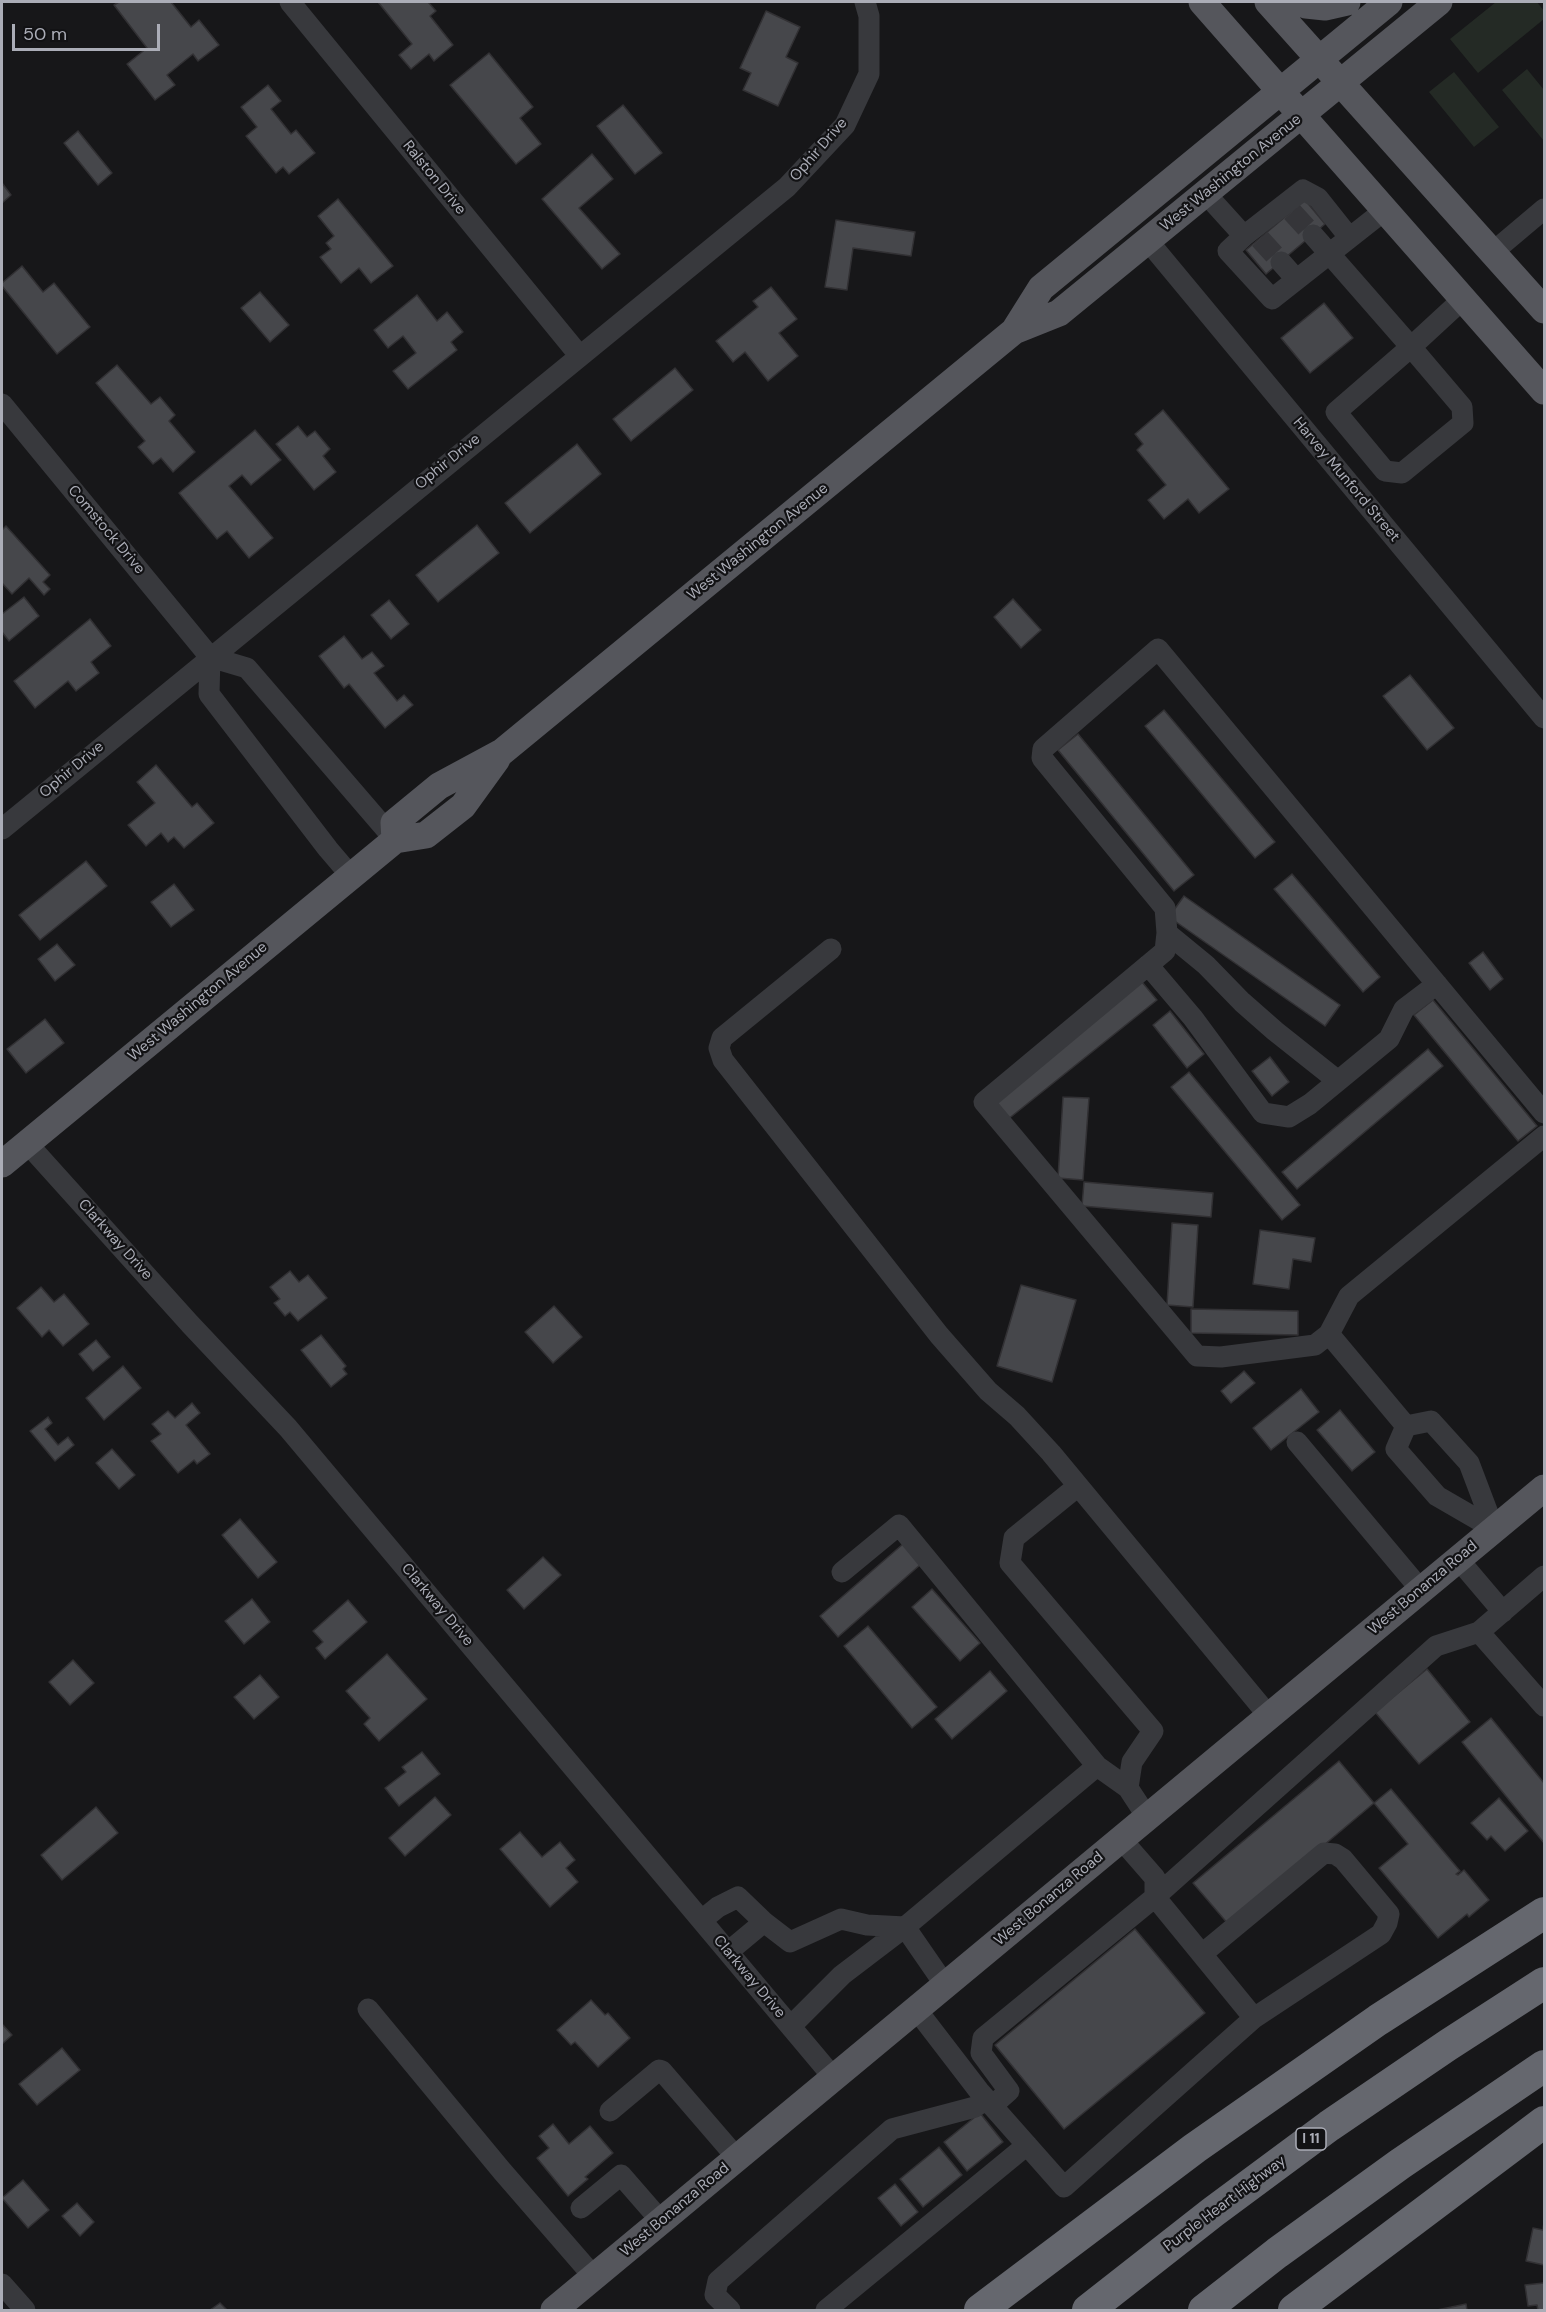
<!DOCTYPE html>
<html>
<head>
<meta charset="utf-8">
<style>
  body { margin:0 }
  #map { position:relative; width:1546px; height:2312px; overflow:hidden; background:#171719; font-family:"DM Sans",sans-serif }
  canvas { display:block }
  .frame { position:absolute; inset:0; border:3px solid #abadb7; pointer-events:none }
  .scale { position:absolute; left:12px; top:24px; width:148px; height:27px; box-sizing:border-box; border:3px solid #abadb7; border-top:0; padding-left:8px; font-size:18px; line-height:21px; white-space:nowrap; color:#abadb7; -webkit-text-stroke:4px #121214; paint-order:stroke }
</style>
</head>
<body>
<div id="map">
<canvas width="1546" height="2312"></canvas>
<div class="frame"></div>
<div class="scale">50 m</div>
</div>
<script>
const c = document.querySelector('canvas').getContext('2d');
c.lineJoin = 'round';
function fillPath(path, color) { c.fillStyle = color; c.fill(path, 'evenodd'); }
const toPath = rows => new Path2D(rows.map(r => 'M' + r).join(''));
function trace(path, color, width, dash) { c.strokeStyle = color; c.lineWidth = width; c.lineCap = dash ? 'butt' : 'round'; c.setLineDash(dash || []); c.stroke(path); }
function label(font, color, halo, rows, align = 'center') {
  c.font = font + ' "DM Sans",sans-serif'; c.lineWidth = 4.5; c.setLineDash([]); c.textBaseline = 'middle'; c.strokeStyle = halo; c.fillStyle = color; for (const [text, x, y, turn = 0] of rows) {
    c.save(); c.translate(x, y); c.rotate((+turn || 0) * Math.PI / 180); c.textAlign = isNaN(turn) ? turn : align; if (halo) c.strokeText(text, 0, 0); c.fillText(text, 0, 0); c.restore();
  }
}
const green = toPath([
  [1496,2,1537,2,1544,11,1544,19,1478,73,1450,39],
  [1527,69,1544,90,1544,141,1502,90],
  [1454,72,1499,127,1474,147,1429,92]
]);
const building = toPath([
  [119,2,171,2,191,27,199,20,219,45,198,61,193,54,167,75,175,85,155,100,127,64,147,48,114,5,119,2],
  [378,2,428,2,436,11,430,16,453,45,434,61,429,54,411,69,399,55,412,44,378,2],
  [766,11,800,27,786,57,798,63,778,106,743,90,751,73,740,68,766,11],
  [489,53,533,107,520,118,541,144,516,164,450,85,489,53],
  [268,85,281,101,271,109,291,134,296,130,315,153,289,174,283,167,276,173,246,136,257,127,241,107,268,85],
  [623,105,662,153,635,174,597,126,623,105],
  [78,131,112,173,98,185,64,143,78,131],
  [592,154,613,179,579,208,620,254,602,269,542,199,592,154],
  [2,183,11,195,2,203,2,183],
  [338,199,393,266,371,283,359,268,341,283,320,257,331,249,326,243,334,236,318,216,338,199],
  [1305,200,1325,224,1266,274,1246,250,1305,200],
  [836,220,915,232,911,256,853,248,847,290,825,287,836,220],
  [22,266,43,292,54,283,90,327,57,354,2,286,2,283,22,266],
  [771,287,797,319,779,333,798,356,768,381,745,352,733,362,716,341,758,307,753,301,771,287],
  [260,292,289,325,270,342,241,308,260,292],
  [417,295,437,321,447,312,463,332,451,342,457,350,408,389,393,371,416,353,403,336,388,348,374,330,417,295],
  [1324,303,1353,338,1310,373,1281,338,1324,303],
  [117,365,151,404,160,397,175,415,169,421,195,452,173,472,161,458,153,464,138,447,145,441,96,383,117,365],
  [675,368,693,390,631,441,613,419,675,368],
  [1163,410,1229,489,1199,513,1188,499,1164,519,1148,500,1166,485,1137,450,1143,444,1135,434,1163,410],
  [298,426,307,437,315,431,330,449,323,456,336,472,314,490,276,444,298,426],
  [255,430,281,460,251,485,242,475,229,486,273,538,249,558,227,531,217,539,179,493,255,430],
  [577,444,601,474,530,533,505,503,577,444],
  [477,525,499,553,438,602,416,575,477,525],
  [6,526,50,575,43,582,50,589,44,595,29,578,12,594,2,583,2,530,6,526],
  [24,597,39,616,9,641,2,632,2,614,24,597],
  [1013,599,1041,630,1021,648,994,617,1013,599],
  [389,600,409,624,391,639,371,615,389,600],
  [90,619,111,646,91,662,99,673,76,691,68,681,35,708,14,681,90,619],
  [344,636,362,659,372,652,384,666,374,673,397,701,404,695,413,705,385,728,349,684,344,688,319,656,344,636],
  [1410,675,1454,728,1427,750,1383,696,1410,675],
  [1164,710,1275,842,1255,858,1145,726,1164,710],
  [1078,734,1194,875,1174,891,1058,750,1078,734],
  [156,765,192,807,197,803,214,823,184,848,174,837,168,842,161,833,146,846,128,825,155,803,137,782,156,765],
  [86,861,107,886,40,940,19,915,86,861],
  [1292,874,1380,977,1363,992,1274,889,1292,874],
  [174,884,194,910,171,927,151,902,174,884],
  [1184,896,1340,1005,1325,1026,1169,917,1184,896],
  [57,944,75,965,55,981,38,959,57,944],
  [1483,952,1503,979,1490,990,1469,963,1483,952],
  [1142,982,1157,1000,1007,1120,993,1102,1142,982],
  [1433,1000,1537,1126,1518,1141,1414,1015,1433,1000],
  [1170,1011,1204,1054,1187,1068,1153,1025,1170,1011],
  [45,1019,64,1043,26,1073,7,1049,45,1019],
  [1428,1049,1443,1066,1297,1189,1282,1172,1428,1049],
  [1270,1057,1289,1082,1272,1096,1252,1071,1270,1057],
  [1189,1072,1300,1205,1282,1220,1171,1087,1189,1072],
  [1063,1097,1089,1098,1083,1180,1058,1178,1063,1097],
  [1084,1182,1213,1193,1211,1217,1082,1206,1084,1182],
  [1172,1223,1198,1225,1193,1307,1167,1305,1172,1223],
  [1260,1230,1315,1238,1311,1262,1293,1259,1289,1289,1253,1284,1260,1230],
  [290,1271,299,1282,308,1275,327,1298,298,1321,290,1312,285,1316,274,1303,280,1299,270,1287,290,1271],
  [1021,1285,1076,1300,1052,1382,997,1366,1021,1285],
  [41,1287,54,1302,64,1294,89,1324,63,1346,49,1330,42,1337,17,1308,41,1287],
  [554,1306,582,1337,553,1363,525,1332,554,1306],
  [1191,1309,1298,1311,1298,1335,1191,1333,1191,1309],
  [321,1335,346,1366,343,1369,347,1374,331,1387,301,1350,321,1335],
  [96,1340,110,1357,93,1371,79,1354,96,1340],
  [123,1366,141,1388,104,1420,86,1398,123,1366],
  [1244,1371,1255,1383,1231,1403,1221,1391,1244,1371],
  [1301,1389,1319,1412,1271,1450,1253,1428,1301,1389],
  [192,1403,200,1413,186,1425,210,1454,197,1464,194,1460,178,1473,151,1441,161,1434,152,1424,168,1411,175,1418,192,1403],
  [1340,1410,1375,1452,1352,1471,1317,1430,1340,1410],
  [48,1417,52,1423,45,1429,58,1445,68,1437,74,1445,55,1461,30,1431,48,1417],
  [112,1449,135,1475,119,1489,96,1463,112,1449],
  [240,1519,277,1562,258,1578,222,1535,240,1519],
  [903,1544,921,1564,838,1637,820,1616,903,1544],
  [543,1557,561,1575,524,1609,507,1590,543,1557],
  [932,1589,980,1643,960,1661,912,1607,932,1589],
  [252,1599,270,1622,244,1644,225,1621,252,1599],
  [348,1600,367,1622,325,1659,316,1648,323,1642,313,1631,348,1600],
  [868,1626,937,1707,912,1728,844,1646,868,1626],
  [387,1654,427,1699,379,1741,364,1724,370,1718,346,1691,387,1654],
  [73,1660,94,1683,70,1705,49,1682,73,1660],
  [1427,1669,1470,1722,1419,1764,1375,1712,1427,1669],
  [990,1671,1007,1691,952,1739,935,1719,990,1671],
  [260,1675,279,1697,254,1719,234,1697,260,1675],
  [1491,1718,1544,1783,1544,1843,1462,1742,1491,1718],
  [422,1752,440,1774,399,1806,385,1788,406,1772,402,1767,422,1752],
  [1339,1761,1374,1803,1229,1925,1193,1883,1339,1761],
  [1391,1789,1460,1871,1456,1874,1458,1875,1464,1870,1489,1900,1469,1917,1467,1914,1438,1938,1379,1868,1408,1844,1374,1803,1391,1789],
  [435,1797,451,1815,405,1856,389,1838,435,1797],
  [1499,1798,1528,1831,1505,1851,1491,1836,1487,1840,1471,1823,1499,1798],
  [96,1807,118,1833,62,1880,41,1855,96,1807],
  [520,1832,542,1857,560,1842,575,1860,566,1868,578,1882,550,1907,500,1849,520,1832],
  [1135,1929,1205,2013,1064,2129,995,2045,1135,1929],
  [591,2000,605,2015,608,2013,630,2038,598,2067,575,2042,571,2045,557,2030,591,2000],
  [2,2024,12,2035,2,2044,2,2024],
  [62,2048,80,2070,37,2105,19,2084,62,2048],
  [980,2113,1003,2142,967,2171,944,2142,980,2113],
  [553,2124,569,2144,590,2126,613,2153,585,2177,588,2179,568,2196,537,2158,549,2148,539,2136,553,2124],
  [939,2147,962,2175,923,2207,900,2179,939,2147],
  [23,2180,49,2210,28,2228,2,2198,23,2180],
  [895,2184,918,2212,901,2226,878,2198,895,2184],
  [77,2203,94,2222,80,2236,62,2216,77,2203],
  [1544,2222,1544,2265,1526,2261,1533,2228,1543,2230,1544,2222],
  [1544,2283,1544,2310,1538,2310,1537,2305,1528,2306,1525,2285,1544,2283],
  [220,2303,227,2310,210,2310,220,2303],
  [1466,2304,1467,2310,1437,2310,1466,2304]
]);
const minorTunnel = toPath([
  [1292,212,1313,235],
  [1260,239,1281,262]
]);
const minor = toPath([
  [290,2,579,355],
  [1206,194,1244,236,1303,190,1318,198,1349,237],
  [1313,235,1411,347,1463,299],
  [1244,236,1228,251,1272,299,1385,210],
  [1148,241,1544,718],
  [1493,252,1544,209],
  [1281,262,1296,279],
  [1411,347,1462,407,1463,423,1402,473,1385,471,1336,412,1411,347],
  [2,404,210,657,247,668,395,840],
  [210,657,209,694,328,849,351,876],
  [2,829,787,187,845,125,869,74,869,16,865,2],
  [1167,933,1206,965,1242,1002,1275,1031,1338,1081],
  [831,949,722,1038,719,1048,723,1060,939,1335,988,1391,1017,1416,1051,1453,1269,1716],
  [1148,965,1193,1018,1263,1113,1289,1117,1310,1104,1389,1039,1404,1009,1437,984],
  [1544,1113,1158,649,1043,749,1042,758,1165,908,1167,933,1165,951,984,1102,1197,1356,1221,1357,1315,1345,1329,1334,1349,1296,1544,1136],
  [27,1143,190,1324,288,1428,833,2077],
  [1329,1334,1406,1426],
  [1431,1421,1469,1463,1494,1529,1437,1496,1396,1449,1406,1426,1431,1421],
  [1297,1442,1421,1590],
  [1078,1486,1014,1538,1010,1563,1153,1731,1132,1762,1128,1788,1147,1817],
  [1458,1559,1503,1612],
  [842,1572,899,1525,1097,1766],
  [1479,1632,1544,1706],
  [702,1920,718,1907,738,1897,764,1922,790,1942,841,1919,867,1925,905,1927],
  [728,1952,764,1922],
  [1202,1954,1324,1853,1335,1854,1343,1859,1389,1914,1387,1923,1381,1934,1254,2018],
  [945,1985,905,1927,1097,1766,1128,1788],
  [368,2009,502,2171,594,2277],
  [916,2009,979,2091,1064,2187,1254,2018,1155,1897,1155,1878,1121,1839],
  [791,2026,842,1975,905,1927],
  [992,2106,1009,2091,981,2053,983,2038,1155,1897,1436,1646,1479,1632,1544,1576],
  [610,2111,659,2070,662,2071,737,2158],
  [581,2208,621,2175,661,2221],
  [2,2284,25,2310],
  [730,2310,715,2295,718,2281,892,2129,975,2107,986,2099],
  [826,2310,1027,2145]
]);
const major = toPath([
  [1202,2,1544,391],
  [1268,2,1544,310],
  [1298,2,1306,5,1325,7,1347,2],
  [1014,331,1041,288,1389,2],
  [395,840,394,823,439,786,502,752,1014,331,1059,313,1439,2],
  [2,1164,395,840,426,835,463,806,497,759],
  [554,2310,1544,1488]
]);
const highway = toPath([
  [980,2310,1195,2148,1378,2020,1544,1913],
  [1088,2310,1213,2212,1329,2126,1448,2045,1544,1983],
  [1204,2310,1277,2253,1400,2164,1544,2066],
  [1294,2310,1544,2122]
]);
const shields = [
  [1311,2139,30]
];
const shieldNames = [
  ["I 11",1311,2139]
];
const streetNames = [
  ["Ophir Drive",819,150,-49],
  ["West Washington Avenue",1231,173,-39],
  ["Ralston Drive",434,178,51],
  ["Ophir Drive",448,462,-39],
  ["Harvey Munford Street",1346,480,50],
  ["Comstock Drive",106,530,50],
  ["West Washington Avenue",758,542,-39],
  ["Ophir Drive",72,770,-40],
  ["West Washington Avenue",198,1002,-40],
  ["Clarkway Drive",115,1240,48],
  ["West Bonanza Road",1423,1588,-40],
  ["Clarkway Drive",437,1605,50],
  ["West Bonanza Road",1049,1899,-40],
  ["Clarkway Drive",749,1977,50],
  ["Purple Heart Highway",1225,2204,-37],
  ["West Bonanza Road",675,2210,-40]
];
fillPath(green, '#242a25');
fillPath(building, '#46474b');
trace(building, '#323134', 1.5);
trace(minorTunnel, '#353539', 21, [21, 10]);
trace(minor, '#38393d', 21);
trace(major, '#55565c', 27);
trace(highway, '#65676e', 32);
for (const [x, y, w] of shields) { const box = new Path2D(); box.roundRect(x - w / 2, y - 11, w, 22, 4.5); c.fillStyle = '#121214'; c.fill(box); trace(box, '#abadb7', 1.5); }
label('bold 14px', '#abadb7', null, shieldNames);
label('15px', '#abadb7', '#121214', streetNames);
</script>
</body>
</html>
